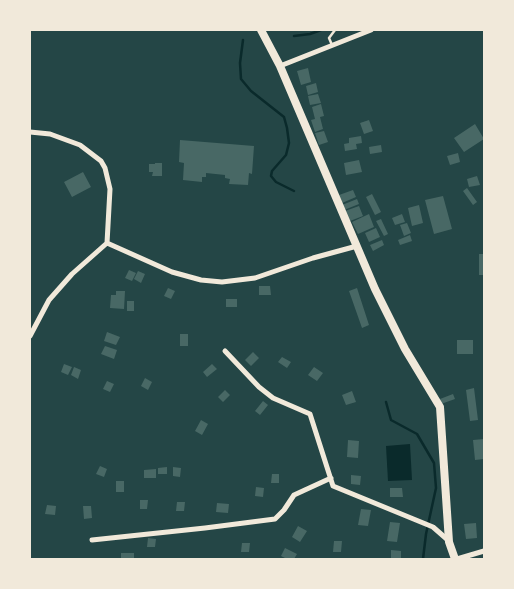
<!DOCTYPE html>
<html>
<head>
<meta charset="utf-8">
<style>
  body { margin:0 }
  #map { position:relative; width:514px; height:589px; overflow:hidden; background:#0f3d3e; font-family:Signika,sans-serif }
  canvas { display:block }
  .frame { position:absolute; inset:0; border:31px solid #f1e9da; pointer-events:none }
</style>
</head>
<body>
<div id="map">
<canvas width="514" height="589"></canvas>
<div class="frame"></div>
</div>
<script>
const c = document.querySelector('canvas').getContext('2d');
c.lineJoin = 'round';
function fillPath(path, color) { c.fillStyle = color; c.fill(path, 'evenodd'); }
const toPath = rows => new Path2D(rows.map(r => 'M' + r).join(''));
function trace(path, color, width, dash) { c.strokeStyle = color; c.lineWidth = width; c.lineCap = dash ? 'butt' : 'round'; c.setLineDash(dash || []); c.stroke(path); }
const green = toPath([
  [30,30,484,30,484,559,30,559]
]);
const water = toPath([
  [410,444,412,480,388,481,386,446]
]);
const stream = toPath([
  [294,36,310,34,321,30],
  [243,40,240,63,241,79,251,91,284,117,287,128,289,143,286,155,272,171,271,176,276,182,294,191],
  [386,402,391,420,417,434,434,463,436,488,426,534,423,559]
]);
const building = toPath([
  [308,68,311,82,301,85,297,71],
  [316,83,318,92,308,95,306,86],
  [318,94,321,103,310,105,308,96],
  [321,104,324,116,320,117,323,129,315,132,311,120,315,119,312,107],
  [369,120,373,131,364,134,360,123],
  [475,124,484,139,464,152,454,138],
  [324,131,328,142,319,145,315,133],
  [361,136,362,143,356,144,357,149,345,151,344,144,349,143,349,138],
  [180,140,254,146,252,174,249,173,248,185,229,184,230,179,225,178,225,175,206,173,206,177,202,177,202,182,183,180,184,163,179,162],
  [381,145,382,152,370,154,369,147],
  [458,153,460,162,450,165,447,156],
  [359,160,362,172,346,175,344,163],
  [155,163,162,163,162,176,152,176,153,172,149,172,149,164,155,164],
  [83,172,91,187,72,197,64,182],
  [477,176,480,185,469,187,467,179],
  [467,188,477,202,473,205,463,191],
  [353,190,356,197,342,203,339,195],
  [372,194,381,212,375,215,366,197],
  [443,196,452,229,434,234,425,200],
  [357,199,359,204,344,210,342,205],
  [419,205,423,223,412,226,408,208],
  [359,206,363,216,350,221,345,211],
  [369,214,374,227,358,234,352,222],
  [402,214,405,222,395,225,392,218],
  [381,219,388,234,384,236,376,221],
  [407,223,411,233,404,236,400,225],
  [376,228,380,237,369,242,365,233],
  [410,235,412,241,400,245,398,240],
  [382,240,384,245,373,251,370,245],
  [479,254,484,254,484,275,479,275],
  [129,270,136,273,132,281,125,278],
  [138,271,145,274,141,283,134,279],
  [259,286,270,286,271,295,259,295],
  [168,288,175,291,171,299,164,296],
  [357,288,369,325,362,328,349,291],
  [116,291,125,291,124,309,110,308,111,295,116,295],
  [226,299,237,299,237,307,226,307],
  [127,301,134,301,134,311,127,311],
  [107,332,120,337,116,345,104,341],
  [180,334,188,334,188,346,180,346],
  [457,340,473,340,473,354,457,354],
  [105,346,117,350,114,359,101,354],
  [253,352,259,358,251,366,245,360],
  [282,357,291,362,287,368,278,362],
  [64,364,72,367,68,375,61,372],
  [212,364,217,369,207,377,203,372],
  [74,367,81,370,78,379,71,375],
  [314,367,323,373,317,381,308,375],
  [145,378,152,382,148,390,141,386],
  [107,381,114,384,110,392,103,389],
  [474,388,478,420,470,421,466,390],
  [225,390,230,395,223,402,218,397],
  [352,391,356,402,346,405,342,395],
  [453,394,455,399,441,404,440,399],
  [263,401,268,405,260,415,255,411],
  [201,420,208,424,202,435,195,431],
  [484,439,484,459,475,460,473,440],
  [348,440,359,441,358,458,347,457],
  [100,466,107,469,104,477,96,474],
  [167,467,167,474,158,474,158,468],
  [173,467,181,468,180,477,173,476],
  [156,469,156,478,144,478,144,470],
  [272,474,279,474,279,483,271,483],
  [351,475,361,476,360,485,351,484],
  [116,481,124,481,124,492,116,492],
  [256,487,264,488,263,497,255,496],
  [390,488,402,488,403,497,390,497],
  [140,500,148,500,147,509,140,509],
  [177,502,185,502,184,511,176,511],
  [217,503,229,504,228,513,216,512],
  [47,505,56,506,55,515,45,514],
  [83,506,91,506,92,518,84,519],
  [361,509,371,510,368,526,358,525],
  [390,522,400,523,397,542,387,541],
  [476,523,477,538,466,539,464,524],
  [298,526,307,531,300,542,292,537],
  [148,538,156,539,155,547,147,547],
  [334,541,342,541,341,552,333,552],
  [242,543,250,543,249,552,241,552],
  [285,548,297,554,294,559,287,559,281,556],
  [391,550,401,551,401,558,391,558],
  [121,553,134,553,134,559,121,559]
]);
const service = toPath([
  [332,45,329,38,335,30]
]);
const minor = toPath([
  [280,66,371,30],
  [30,132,50,134,80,145,101,161,105,168,110,189,107,243,72,274,49,300,30,336],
  [107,243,172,272,201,280,222,282,255,278,313,258,357,246],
  [225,351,259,387,273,398,310,414,333,486,433,527,449,541],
  [92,540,205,528,275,519,284,510,294,495,331,478],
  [457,559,484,551]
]);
const secondary = toPath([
  [261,30,280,66,375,289,405,349,440,407,449,542,455,559]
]);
fillPath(green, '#244646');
fillPath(water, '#0a2a2b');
trace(stream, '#0a2a2b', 2.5);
fillPath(building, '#486865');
trace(service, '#f1e9da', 2.5);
trace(minor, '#f1e9da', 5);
trace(secondary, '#f1e9da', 8);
</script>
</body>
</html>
